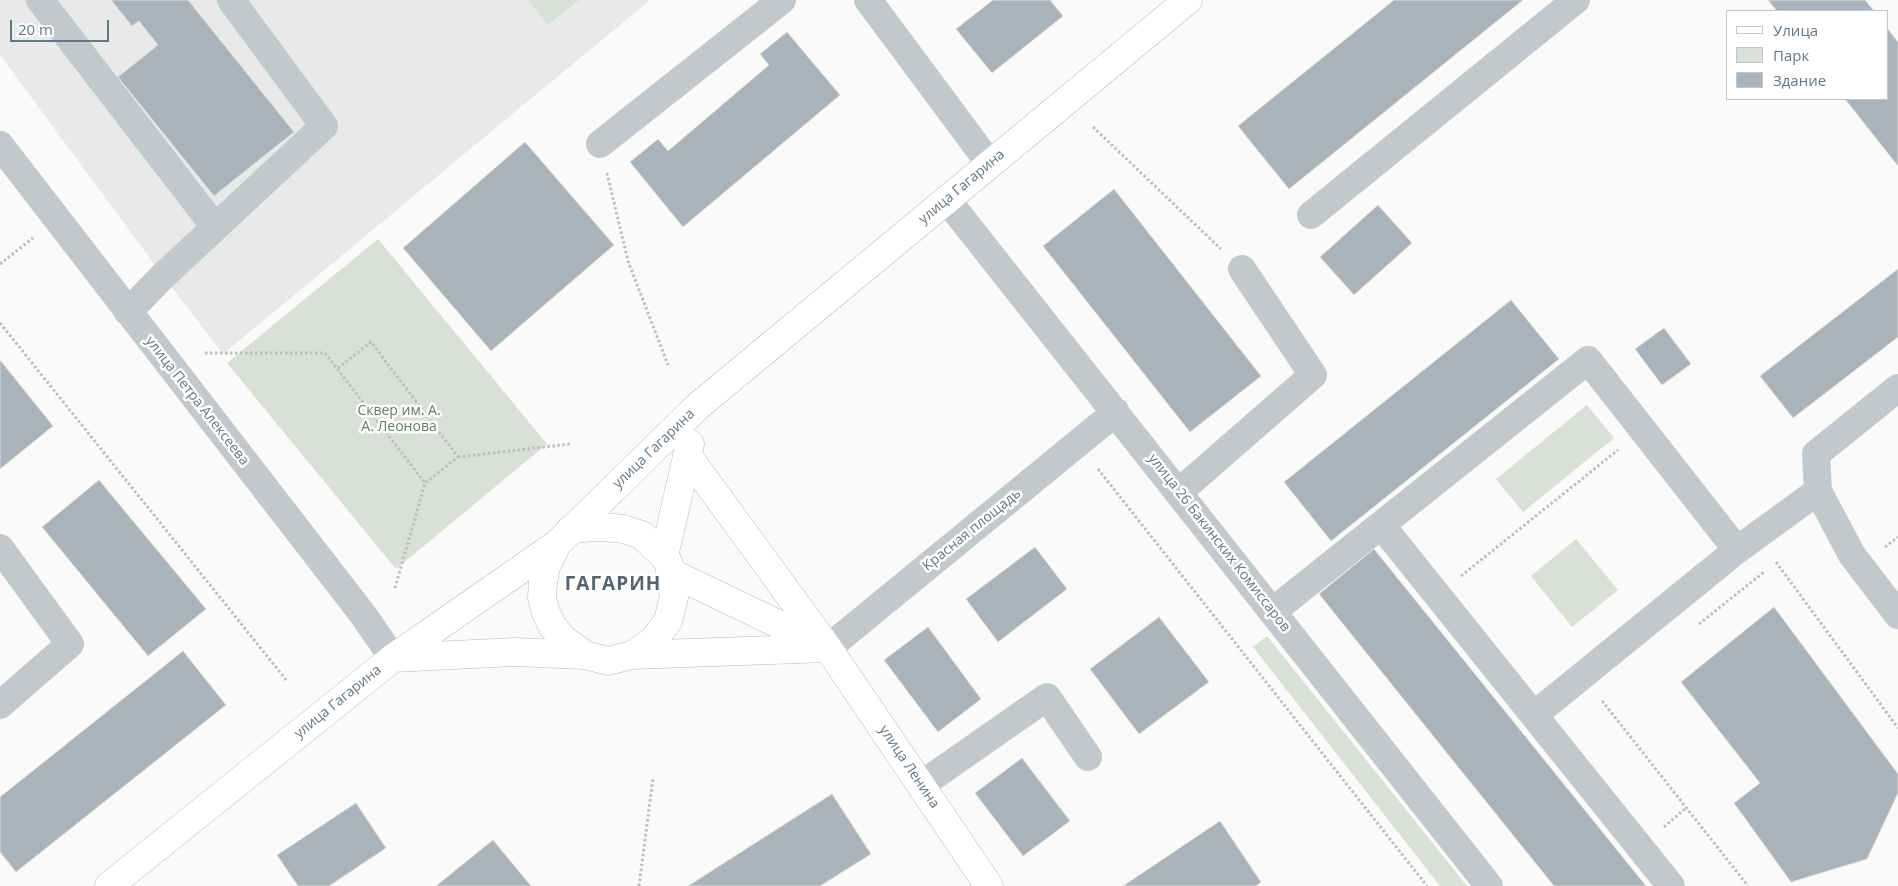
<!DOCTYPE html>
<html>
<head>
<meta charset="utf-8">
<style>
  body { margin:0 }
  #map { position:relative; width:1898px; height:886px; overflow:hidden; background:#fafaf8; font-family:"Open Sans",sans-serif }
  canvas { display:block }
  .legend { position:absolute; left:1726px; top:10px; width:162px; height:90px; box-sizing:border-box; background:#fff; border:1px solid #c1c8cd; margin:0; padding:6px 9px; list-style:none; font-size:15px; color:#657683 }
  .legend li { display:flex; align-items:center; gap:10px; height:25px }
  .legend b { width:25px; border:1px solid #c1c8cd }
  .scale { position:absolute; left:10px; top:20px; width:99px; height:22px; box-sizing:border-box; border:2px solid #657683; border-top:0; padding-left:6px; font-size:15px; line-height:18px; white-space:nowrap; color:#657683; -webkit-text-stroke:4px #fff; paint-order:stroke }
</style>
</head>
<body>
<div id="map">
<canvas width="1898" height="886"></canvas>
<ul class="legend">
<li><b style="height:6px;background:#fff"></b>Улица</li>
<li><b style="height:14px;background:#dadfd7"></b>Парк</li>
<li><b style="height:14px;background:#aab3b9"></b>Здание</li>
</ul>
<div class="scale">20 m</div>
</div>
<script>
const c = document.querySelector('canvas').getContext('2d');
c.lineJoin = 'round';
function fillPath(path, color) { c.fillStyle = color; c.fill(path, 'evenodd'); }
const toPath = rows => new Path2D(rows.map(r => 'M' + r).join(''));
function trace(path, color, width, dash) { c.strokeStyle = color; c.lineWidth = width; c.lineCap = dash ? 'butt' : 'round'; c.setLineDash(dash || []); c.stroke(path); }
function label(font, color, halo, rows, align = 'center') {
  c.font = font + ' "Open Sans",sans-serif'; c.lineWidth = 5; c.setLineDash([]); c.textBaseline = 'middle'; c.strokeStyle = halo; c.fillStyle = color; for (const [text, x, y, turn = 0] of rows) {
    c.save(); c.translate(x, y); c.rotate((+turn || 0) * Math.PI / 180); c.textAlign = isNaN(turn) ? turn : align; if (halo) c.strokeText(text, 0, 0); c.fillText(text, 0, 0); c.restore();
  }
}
const built = toPath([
  [0,0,650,0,223,354,163,276,0,55]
]);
const green = toPath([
  [528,0,579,0,548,25],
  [378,239,547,444,396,569,227,363],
  [1587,405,1614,438,1523,512,1496,479],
  [1576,539,1618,590,1572,627,1531,576],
  [1267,636,1467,886,1440,886,1253,647]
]);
const building = toPath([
  [111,0,188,0,294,132,214,196,118,77,158,45,139,21,132,26,111,0],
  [993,0,1050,0,1063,16,992,73,956,29,993,0],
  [1394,0,1523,0,1289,189,1238,126,1394,0],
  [1768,0,1865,0,1874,11,1777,11,1768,0],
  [1887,28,1898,42,1898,166,1845,99,1887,99,1887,28],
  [787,32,840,95,683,227,630,162,658,139,668,151,769,65,760,54,787,32],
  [525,142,614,245,491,351,403,248,525,142],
  [1114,189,1261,376,1190,432,1043,246,1114,189],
  [1378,205,1412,243,1354,295,1320,257,1378,205],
  [1898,269,1898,337,1793,418,1760,376,1898,269],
  [1511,300,1559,359,1331,541,1284,482,1511,300],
  [1664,328,1691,364,1662,385,1635,349,1664,328],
  [0,360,53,426,0,469,0,360],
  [99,480,206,609,148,656,42,527,99,480],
  [1035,547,1067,589,998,642,966,599,1035,547],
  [1374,549,1646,886,1554,886,1319,594,1374,549],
  [1774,607,1898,774,1898,793,1867,859,1791,882,1734,803,1760,783,1681,682,1774,607],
  [1159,617,1209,682,1139,734,1090,669,1159,617],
  [928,627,981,699,938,732,884,660,928,627],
  [183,651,226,705,16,872,0,852,0,797,183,651],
  [1022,758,1070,821,1023,856,975,793,1022,758],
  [832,794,871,854,820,886,688,886,832,794],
  [356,803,386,848,329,886,298,886,277,855,356,803],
  [1220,821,1261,882,1256,886,1123,886,1220,821],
  [493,840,531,886,436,886,493,840]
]);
const path = toPath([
  [1093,127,1221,249],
  [607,173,628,261,668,365],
  [0,264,33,238],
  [0,323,287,681],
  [205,353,325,353,425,483,458,457,371,342,338,368],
  [458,457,570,444],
  [1098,469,1427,886],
  [1885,547,1898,537],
  [1776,562,1898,728],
  [1461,576,1618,450],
  [395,588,425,483],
  [1699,624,1764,572],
  [1604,701,1603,702,1748,886],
  [1664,827,1686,808],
  [639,886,653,778]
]);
const minor = toPath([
  [40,0,215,227],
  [868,0,990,164],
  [600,144,782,0],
  [0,145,364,616,393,658],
  [947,200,1489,886],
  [1311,215,1576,0],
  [128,312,163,276,324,126,231,0],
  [1898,388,1816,454,1818,491,1852,555,1898,615],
  [1179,492,1313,375,1242,269],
  [1381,525,1671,886],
  [0,548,70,644,0,705],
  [1273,611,1588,360,1737,550,1818,491],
  [828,648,1116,412],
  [1534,715,1737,550],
  [921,785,1047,697,1088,757]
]);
const major = toPath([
  [687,455,828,648,989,886],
  [570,530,590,527,603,527,623,529,642,535,664,556,669,564,674,597,668,621,653,641,632,655],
  [557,544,546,567,543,582,542,598,546,613,553,627,563,639,585,655],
  [664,556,690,444],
  [672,573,824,646],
  [393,658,514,652,585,655,608,661,632,655,828,648],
  [109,886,393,658,557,544,698,406,1188,0]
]);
const streetNames = [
  ["улица Гагарина",962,187,-40],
  ["улица Петра Алексеева",197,401,52],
  ["улица Гагарина",654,449,-44],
  ["Красная площадь",972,530,-39],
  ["улица 26 Бакинских Комиссаров",1219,543,52],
  ["улица Гагарина",338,702,-39],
  ["улица Ленина",909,767,56]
];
const parkNames = [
  ["Сквер им. А.",399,411],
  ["А. Леонова",399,427]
];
const districtNames = [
  ["ГАГАРИН",613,585]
];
fillPath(built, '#e8e9e9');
fillPath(green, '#dadfd7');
fillPath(building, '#aab3b9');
trace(building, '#dcdcda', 1);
trace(major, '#b5babe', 29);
trace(path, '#bbbfc2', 3, [2.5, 2.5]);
trace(minor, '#c3c8cc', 28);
trace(major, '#fff', 28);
label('14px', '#657683', '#fff', streetNames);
label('14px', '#687a64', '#fff', parkNames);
c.letterSpacing = '1px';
label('bold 19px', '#57646e', '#fff', districtNames);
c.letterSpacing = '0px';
</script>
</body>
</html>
